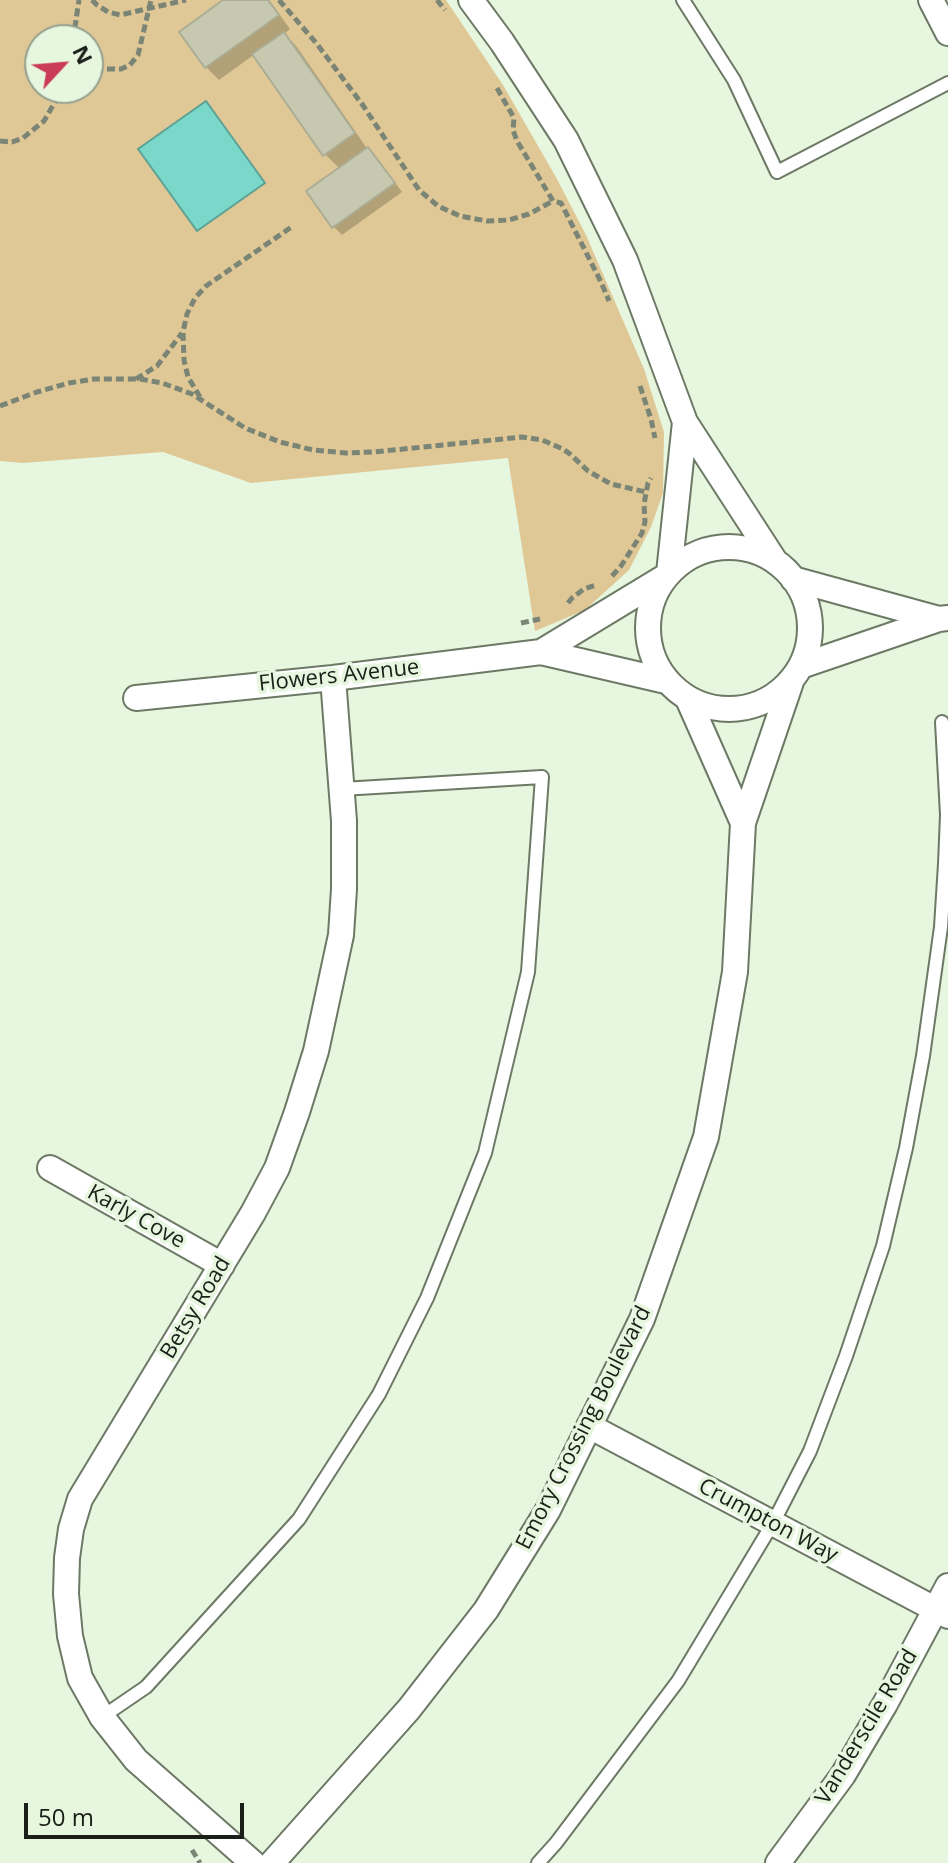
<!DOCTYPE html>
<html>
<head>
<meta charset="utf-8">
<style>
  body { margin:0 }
  #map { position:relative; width:948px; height:1863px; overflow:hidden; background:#e7f6df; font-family:"Open Sans",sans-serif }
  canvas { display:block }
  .north { position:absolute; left:24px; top:24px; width:80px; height:80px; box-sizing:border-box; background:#e7f6df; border:2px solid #95a08f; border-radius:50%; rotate:64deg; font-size:22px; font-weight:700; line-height:32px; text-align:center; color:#1a2018 }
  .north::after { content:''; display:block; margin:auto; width:28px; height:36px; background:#cb3c59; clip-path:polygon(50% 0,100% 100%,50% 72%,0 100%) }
  .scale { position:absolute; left:24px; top:1803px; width:220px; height:36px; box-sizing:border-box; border:4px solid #1a2018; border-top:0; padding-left:10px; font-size:24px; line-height:28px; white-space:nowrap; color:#1a2018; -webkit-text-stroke:6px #e7f6df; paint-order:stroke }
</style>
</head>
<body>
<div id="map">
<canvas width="948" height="1863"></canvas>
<div class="north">N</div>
<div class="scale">50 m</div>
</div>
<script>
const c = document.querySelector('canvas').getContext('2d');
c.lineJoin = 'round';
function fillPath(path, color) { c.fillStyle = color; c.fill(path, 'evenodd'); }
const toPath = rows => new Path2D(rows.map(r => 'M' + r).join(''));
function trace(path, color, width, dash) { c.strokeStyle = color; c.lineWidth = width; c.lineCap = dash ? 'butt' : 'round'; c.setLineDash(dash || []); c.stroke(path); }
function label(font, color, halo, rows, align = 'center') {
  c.font = font + ' "Open Sans",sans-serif'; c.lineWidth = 7; c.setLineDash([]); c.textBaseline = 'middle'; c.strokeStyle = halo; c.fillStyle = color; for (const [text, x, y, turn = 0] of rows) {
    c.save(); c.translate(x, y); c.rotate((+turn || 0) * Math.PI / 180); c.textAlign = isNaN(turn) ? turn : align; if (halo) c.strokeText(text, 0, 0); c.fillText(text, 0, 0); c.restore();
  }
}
const green = toPath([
  [0,0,446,0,503,85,557,179,586,235,644,369,664,432,663,493,651,527,629,570,585,610,535,631,508,458,251,483,163,452,23,463,0,461],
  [40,40,88,40,88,88,40,88]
]);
const water = toPath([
  [206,101,265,183,197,231,138,149,206,101]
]);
const shadow = toPath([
  [226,0,269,0,290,29,284,34,297,47,366,147,377,158,402,192,342,235,333,226,340,169,325,154,255,54,219,80,206,67]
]);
const building = toPath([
  [223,0,268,0,279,15,205,68,179,32,223,0],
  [284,32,355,133,323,156,252,54,284,32],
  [368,147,395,183,332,228,306,191,368,147]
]);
const path = toPath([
  [92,0,97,5,108,12,120,15,186,0],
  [279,0,317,44,362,104,419,190,438,206,460,216,487,221,509,220,529,214,553,201],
  [437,0,445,10],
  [73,40,79,0],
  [88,57,92,63,101,69,121,69,130,65,138,55,151,0],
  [497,88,514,118,513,130,517,141,553,201,561,203,601,282,609,301],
  [0,141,12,142,23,138,44,121,63,88],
  [136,379,157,366,182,333],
  [640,386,651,419,655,438],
  [200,397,188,377,184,360,183,332,187,314,195,298,206,286,293,226],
  [0,406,37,392,69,383,94,379,140,379,162,383,192,394,245,428,280,442,313,450,346,453,374,452,522,437,542,440,563,449,570,454,588,471,611,484,646,492],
  [612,576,621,566,642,533,645,522,644,504,648,483,651,478],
  [568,603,572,598,584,589,596,585],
  [521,623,540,619],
  [192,1850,200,1863]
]);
const lane = toPath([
  [683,0,734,80,777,172,948,83],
  [102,1717,146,1687,299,1519,379,1394,427,1298,485,1153,528,972,542,777,342,789],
  [538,1863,556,1843,678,1681,773,1523,810,1451,846,1356,883,1246,906,1148,923,1056,941,927,945,864,947,815,942,722]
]);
const street = toPath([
  [471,0,502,42,566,140,625,260,685,422,775,561],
  [931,0,948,33],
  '648 628a81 81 0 1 1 162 0a81 81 0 1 1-162 0Z',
  [669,573,685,422],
  [793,579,939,619],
  [541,652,663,578],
  [801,666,939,619,948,618],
  [136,698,333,678,541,652,666,681],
  [688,699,743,823],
  [50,1168,222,1265],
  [589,1426,948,1616],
  [253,1863,136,1760,102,1717,80,1678,70,1636,66,1594,67,1558,71,1529,80,1499,253,1213,277,1168,297,1112,316,1051,341,935,344,889,344,821,333,678],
  [272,1863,409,1709,486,1610,548,1510,642,1319,706,1137,735,972,743,823,791,682],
  [778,1863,843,1775,885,1704,948,1586]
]);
const streetNames = [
  ["Flowers Avenue",339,676,-6],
  ["Karly Cove",136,1217,29],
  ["Betsy Road",196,1308,-59],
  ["Emory Crossing Boulevard",584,1428,-63],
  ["Crumpton Way",768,1521,28],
  ["Vanderscile Road",867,1727,-59]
];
fillPath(green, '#dfc895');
fillPath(water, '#7ad8cb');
trace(water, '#5da195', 2);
fillPath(shadow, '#0003');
fillPath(building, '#c6c8af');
trace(building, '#abad95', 2);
trace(lane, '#6c7965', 16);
trace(street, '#6c7965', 28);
trace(path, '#7b8576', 5, [8, 4]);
trace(lane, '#fff', 12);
trace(street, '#fff', 24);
label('22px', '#1a2018', '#e7f6df', streetNames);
</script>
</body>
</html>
